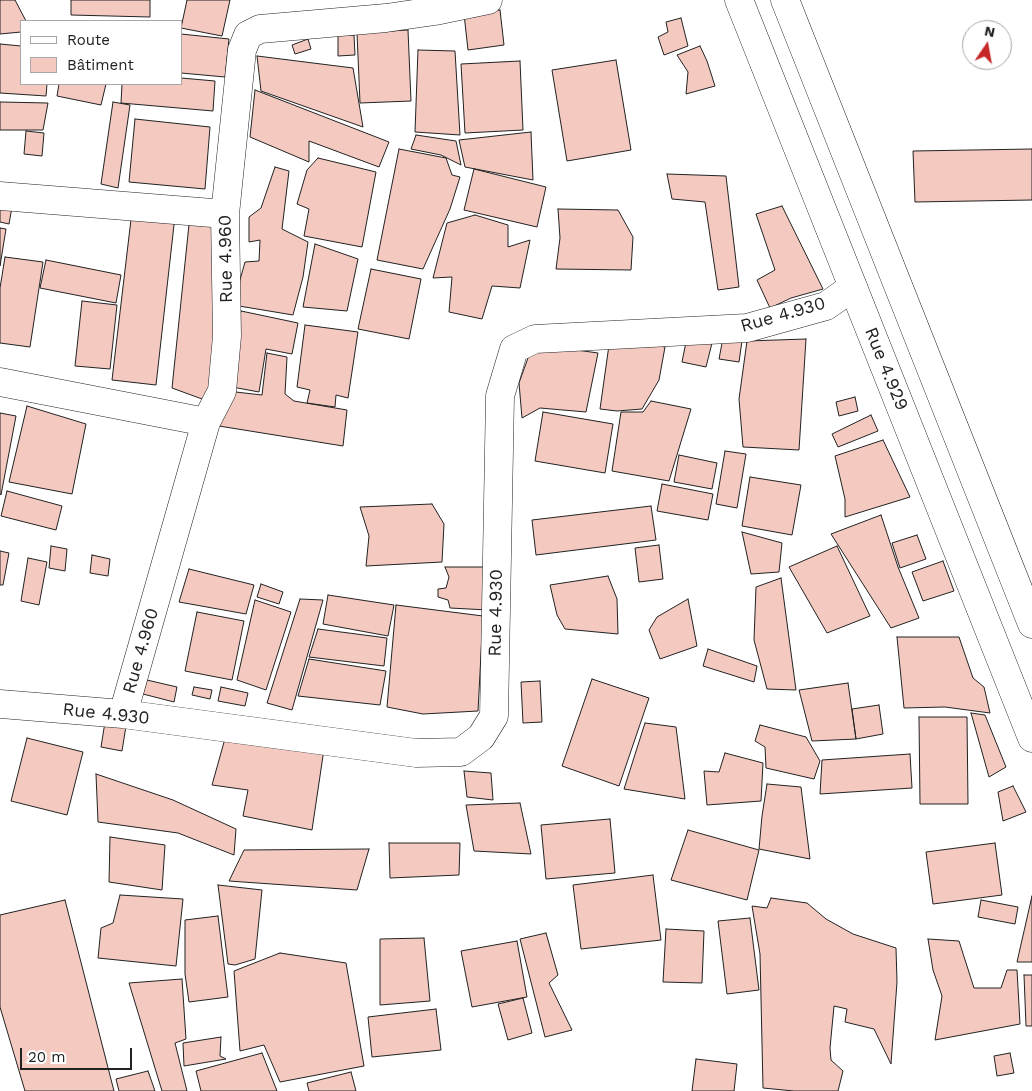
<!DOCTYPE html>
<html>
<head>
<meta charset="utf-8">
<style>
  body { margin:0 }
  #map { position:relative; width:1032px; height:1091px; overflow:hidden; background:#fff; font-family:"Work Sans",sans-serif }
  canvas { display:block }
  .legend { position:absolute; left:20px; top:20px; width:162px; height:65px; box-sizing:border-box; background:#fff; border:1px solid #a7a7a7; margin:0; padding:6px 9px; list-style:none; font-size:15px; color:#222 }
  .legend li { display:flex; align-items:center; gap:10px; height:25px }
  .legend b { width:25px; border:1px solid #a7a7a7 }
  .north { position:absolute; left:962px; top:20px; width:50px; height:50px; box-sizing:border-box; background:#fff; border:1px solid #a7a7a7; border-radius:50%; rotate:12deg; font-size:14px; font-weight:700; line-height:20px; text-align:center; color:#222 }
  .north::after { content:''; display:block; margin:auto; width:18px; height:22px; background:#c62828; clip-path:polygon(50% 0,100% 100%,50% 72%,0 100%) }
  .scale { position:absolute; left:20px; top:1048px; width:112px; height:22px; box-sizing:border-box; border:2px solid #222; border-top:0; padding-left:6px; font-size:15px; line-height:18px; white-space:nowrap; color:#222; -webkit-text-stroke:4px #fff; paint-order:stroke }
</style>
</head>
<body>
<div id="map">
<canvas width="1032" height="1091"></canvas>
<ul class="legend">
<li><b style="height:6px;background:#fff"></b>Route</li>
<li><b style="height:14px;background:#f3c9c0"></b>Bâtiment</li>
</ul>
<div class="north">N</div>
<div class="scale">20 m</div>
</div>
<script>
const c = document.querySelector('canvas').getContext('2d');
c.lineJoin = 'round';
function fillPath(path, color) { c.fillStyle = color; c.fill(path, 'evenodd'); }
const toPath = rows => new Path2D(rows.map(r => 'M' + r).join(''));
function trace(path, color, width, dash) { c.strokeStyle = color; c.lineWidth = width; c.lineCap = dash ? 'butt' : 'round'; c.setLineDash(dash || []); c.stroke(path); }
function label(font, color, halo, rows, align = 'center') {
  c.font = font + ' "Work Sans",sans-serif'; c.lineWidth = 4; c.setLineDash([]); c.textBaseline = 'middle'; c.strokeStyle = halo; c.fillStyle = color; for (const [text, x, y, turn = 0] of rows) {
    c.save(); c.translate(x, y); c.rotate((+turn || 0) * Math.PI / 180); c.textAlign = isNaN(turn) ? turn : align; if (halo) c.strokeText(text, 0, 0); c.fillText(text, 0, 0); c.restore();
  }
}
const building = toPath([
  [0,0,15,0,26,21,21,21,21,32,0,34,0,0],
  [71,0,150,0,150,17,71,15,71,0],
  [187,0,230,0,222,36,181,28,187,0],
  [500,10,504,45,468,50,464,14,500,10],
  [681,18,688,46,664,55,658,37,668,32,666,22,681,18],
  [408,30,411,101,360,103,357,33,408,30],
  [181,34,229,39,225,77,181,73,181,34],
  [338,35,354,35,355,55,338,56,338,35],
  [308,39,311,49,295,54,292,45,308,39],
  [0,44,21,46,21,84,47,84,46,96,0,93,0,44],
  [700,46,707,61,715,86,686,94,688,72,677,55,700,46],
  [418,50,455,51,460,135,415,132,418,50],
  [257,56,353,68,363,127,261,91,257,56],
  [616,60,631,150,567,161,552,70,616,60],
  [520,61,523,130,465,133,461,64,520,61],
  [181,78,215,81,213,111,121,103,122,84,181,84,181,78],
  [59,84,106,84,101,105,57,96,59,84],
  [255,90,389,142,379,167,309,141,309,162,250,137,255,90],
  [0,102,48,103,43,130,0,130,0,102],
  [113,102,130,105,118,188,101,184,113,102],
  [135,119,210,127,205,189,129,182,135,119],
  [26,131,44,133,42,156,24,154,26,131],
  [531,132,533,180,465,167,459,140,531,132],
  [416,135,456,141,461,165,441,155,411,149,416,135],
  [399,149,446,158,452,175,460,177,450,209,423,269,377,260,399,149],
  [1032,149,1032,200,915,202,913,151,1032,149],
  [318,158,376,172,362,247,304,236,309,209,297,204,307,170,318,158],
  [275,167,289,171,282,229,308,242,303,277,293,315,233,305,245,262,259,261,260,240,249,242,249,217,261,208,275,167],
  [474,169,546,187,537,227,464,210,474,169],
  [667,174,726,176,739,287,718,290,705,202,672,199,667,174],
  [0,205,12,207,9,224,0,222,0,205],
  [782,206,823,289,791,298,770,308,757,280,775,270,756,214,782,206],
  [558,209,618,210,633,237,631,270,556,269,560,238,558,209],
  [132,211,175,216,156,385,112,380,132,211],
  [190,215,218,215,213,403,172,388,190,215],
  [475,215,508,225,508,247,530,240,520,288,492,286,482,319,449,312,452,277,433,278,447,223,475,215],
  [0,228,6,229,0,266,0,228],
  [315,244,358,259,347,311,303,307,315,244],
  [5,257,43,262,30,347,0,343,0,288,5,257],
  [46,260,121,275,116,303,40,288,46,260],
  [371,269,421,279,409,339,358,329,371,269],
  [82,301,117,305,110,369,75,366,82,301],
  [241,311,298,323,292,354,266,349,259,392,227,386,241,311],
  [305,325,358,332,348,398,336,395,335,407,307,403,310,390,297,387,305,325],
  [687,337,712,343,706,367,682,362,687,337],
  [618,338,665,347,659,380,642,409,617,411,600,409,609,345,618,338],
  [723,338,742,341,739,362,719,359,723,338],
  [806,339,799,450,743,447,739,399,747,341,806,339],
  [533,344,598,353,586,412,540,408,522,418,519,383,533,344],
  [267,353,287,357,285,394,294,401,347,410,343,446,219,426,227,391,262,395,267,353],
  [855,397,858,411,839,416,836,402,855,397],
  [651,401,691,409,669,481,612,471,621,412,643,412,651,401],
  [27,406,86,424,72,494,9,482,27,406],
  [543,412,613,424,605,473,535,461,543,412],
  [0,413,16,416,1,495,0,494,0,413],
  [871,415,878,431,838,447,832,434,871,415],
  [883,440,910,497,845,517,845,499,835,456,883,440],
  [725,451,746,454,737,508,716,504,725,451],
  [679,455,717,463,712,489,674,482,679,455],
  [750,477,801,485,792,535,742,526,750,477],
  [662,484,713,494,708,520,657,511,662,484],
  [7,491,62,506,56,530,1,516,7,491],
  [432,504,444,524,442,562,366,566,369,536,360,507,432,504],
  [651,506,656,540,536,555,532,520,651,506],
  [881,515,898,567,919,618,891,628,831,534,881,515],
  [742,532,782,543,779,572,751,574,742,532],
  [917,535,926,559,900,568,892,543,917,535],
  [659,545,663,579,639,582,635,548,659,545],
  [51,546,67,549,65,571,49,568,51,546],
  [837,546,870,616,827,633,789,567,837,546],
  [0,551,9,553,3,585,0,585,0,551],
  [92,555,110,559,108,576,90,573,92,555],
  [28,558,47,562,39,605,21,601,28,558],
  [943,561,954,591,923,601,912,572,943,561],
  [445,567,487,567,488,610,450,608,448,600,438,597,438,589,446,588,449,577,445,567],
  [189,569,254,585,246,614,179,602,189,569],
  [608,576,617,599,618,634,565,629,557,615,550,585,608,576],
  [781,578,796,690,767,689,754,640,756,587,781,578],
  [261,584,283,592,279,604,257,597,261,584],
  [328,595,394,605,388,636,323,624,328,595],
  [300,599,323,600,292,710,267,703,300,599],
  [688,599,697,646,660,659,649,630,657,617,688,599],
  [255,600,291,612,266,690,237,680,255,600],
  [396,605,483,616,478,711,423,714,387,707,396,605],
  [197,612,244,621,232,680,185,671,197,612],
  [318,629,387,638,384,666,309,657,318,629],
  [897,637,959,637,973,678,984,687,990,713,945,707,904,708,897,637],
  [708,649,757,666,754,682,703,666,708,649],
  [309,659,386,671,380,705,298,696,309,659],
  [592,679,649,698,619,786,562,766,592,679],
  [147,680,177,687,174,702,143,694,147,680],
  [540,681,542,722,523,723,521,682,540,681],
  [848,683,856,739,812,741,799,690,848,683],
  [194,687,212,690,210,699,192,695,194,687],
  [221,687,248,693,245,706,218,701,221,687],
  [879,705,883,734,856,739,852,709,879,705],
  [971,713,985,715,1006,767,989,777,971,713],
  [919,717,967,717,968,804,920,804,919,717],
  [105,722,126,726,122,751,101,747,105,722],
  [645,723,676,727,685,799,624,789,645,723],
  [760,725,806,737,820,761,814,779,766,768,765,747,755,741,760,725],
  [226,735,324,749,312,830,243,816,248,790,212,785,226,735],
  [27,738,83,752,67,815,11,801,27,738],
  [725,753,763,763,761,801,707,805,704,771,719,772,725,753],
  [910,754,912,788,820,794,822,760,910,754],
  [464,771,491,773,493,800,467,797,464,771],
  [96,774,173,800,236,829,234,855,178,833,98,822,96,774],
  [767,784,801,787,810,859,759,849,762,816,767,784],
  [1013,786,1026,812,1003,821,998,792,1013,786],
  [520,803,531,854,474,851,466,805,520,803],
  [610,819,615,873,546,879,541,825,610,819],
  [688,830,759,850,747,900,671,880,688,830],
  [110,837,165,845,162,890,109,882,110,837],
  [389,843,460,843,459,875,390,878,389,843],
  [995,843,1002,895,933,904,926,852,995,843],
  [369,849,357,890,229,881,244,850,369,849],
  [653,875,661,940,581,949,573,885,653,875],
  [218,885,262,890,255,959,235,965,228,964,218,885],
  [120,895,183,899,176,966,98,958,101,928,113,923,120,895],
  [1032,896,1032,962,1017,962,1032,896],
  [771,898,807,903,826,919,853,934,896,948,897,982,891,1064,874,1029,845,1022,847,1009,834,1006,830,1048,831,1060,843,1071,838,1091,794,1091,763,1088,760,954,752,906,767,908,771,898],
  [65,900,114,1091,25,1091,0,1007,0,915,65,900],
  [981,900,1018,907,1015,924,978,917,981,900],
  [218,916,228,997,189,1002,185,974,185,920,218,916],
  [750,918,759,990,727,994,718,921,750,918],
  [666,929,704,931,702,983,663,982,666,929],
  [546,933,558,975,549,983,572,1030,545,1037,520,939,546,933],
  [424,938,430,1001,380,1005,380,939,424,938],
  [928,939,959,941,974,988,1001,988,1007,970,1017,970,1020,1024,935,1040,942,996,933,970,928,939],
  [517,941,527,997,472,1007,461,951,517,941],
  [280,953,346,963,364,1066,280,1082,264,1045,240,1051,234,971,280,953],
  [1024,975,1032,975,1032,1026,1026,1026,1024,975],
  [182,979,186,1039,175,1043,187,1091,162,1091,129,983,182,979],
  [523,998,532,1033,508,1040,498,1004,523,998],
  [436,1009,441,1050,372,1057,368,1017,436,1009],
  [221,1037,220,1056,226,1059,184,1066,183,1043,221,1037],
  [262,1053,277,1091,201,1091,196,1071,262,1053],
  [1010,1053,1014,1073,997,1076,994,1056,1010,1053],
  [696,1059,737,1064,734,1091,692,1091,696,1059],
  [148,1071,155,1091,119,1091,116,1079,148,1071],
  [351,1072,356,1091,309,1091,307,1083,351,1072]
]);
const minor = toPath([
  [0,196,225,214],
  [0,382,206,422],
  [0,704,123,714,416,753,461,752,481,737,494,716,500,396,514,349,535,339,747,328,826,306,853,287],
  [123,714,206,422,222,391,227,336,225,214,242,50,248,35,260,29,386,18,435,11,488,0]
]);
const major = toPath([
  [739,0,1032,738],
  [785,0,1032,624]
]);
const streetNames = [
  ["Rue 4.960",226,259,-91],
  ["Rue 4.930",783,315,-16],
  ["Rue 4.929",886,369,68],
  ["Rue 4.930",496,613,-89],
  ["Rue 4.960",141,651,-74],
  ["Rue 4.930",106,714,6]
];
fillPath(building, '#f3c9c0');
trace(building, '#222', 1);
trace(minor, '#222', 29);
trace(major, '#222', 29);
trace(minor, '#fff', 28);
trace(major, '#fff', 28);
label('18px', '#222', '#fff', streetNames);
</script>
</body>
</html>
